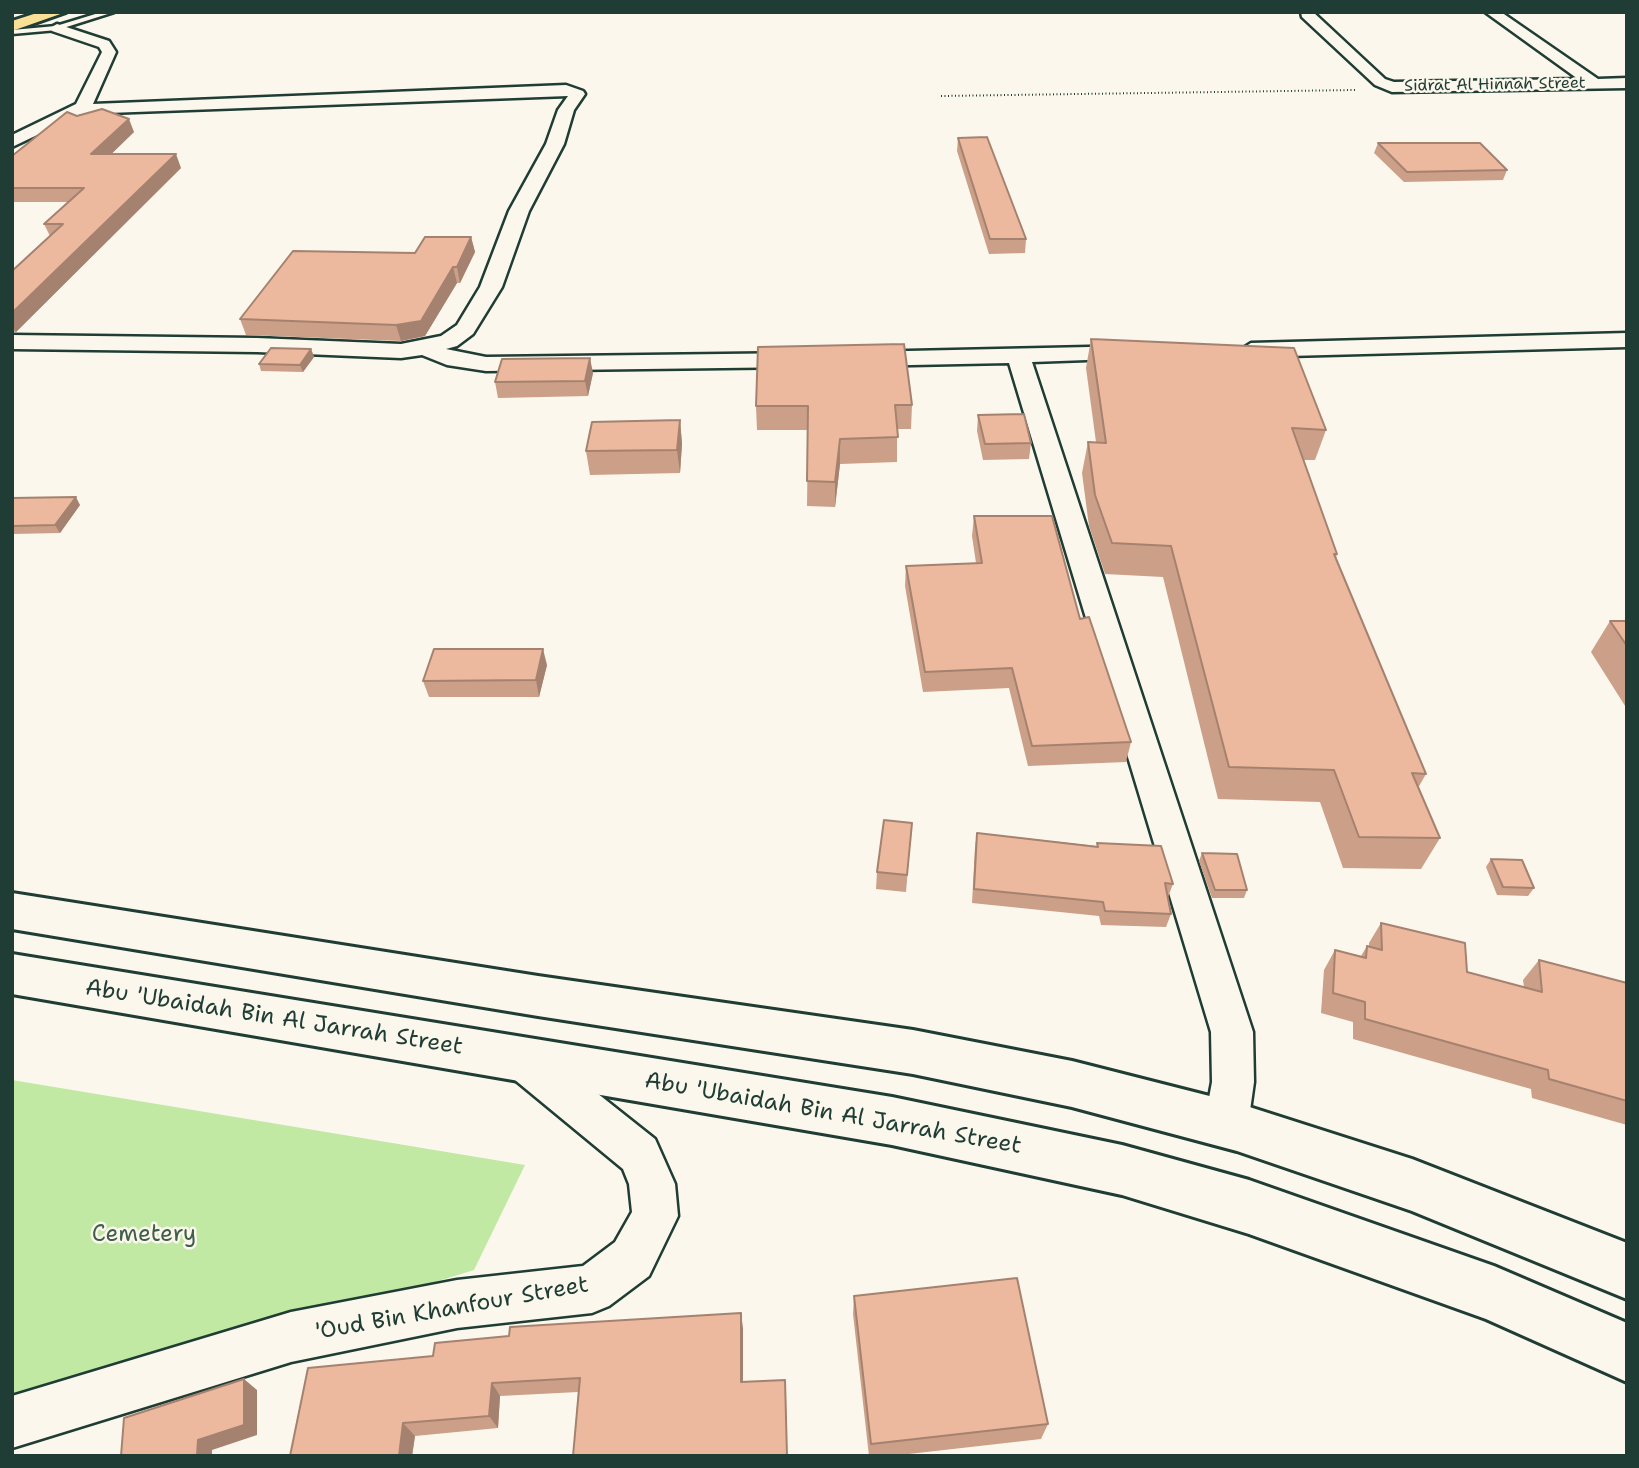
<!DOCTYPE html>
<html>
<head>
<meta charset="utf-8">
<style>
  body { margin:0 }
  #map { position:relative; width:1639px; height:1468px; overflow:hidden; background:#fbf7ec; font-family:"Shantell Sans",sans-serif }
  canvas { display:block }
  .frame { position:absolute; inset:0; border:14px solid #1f3d34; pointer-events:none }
</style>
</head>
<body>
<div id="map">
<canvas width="1639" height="1468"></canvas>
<div class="frame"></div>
</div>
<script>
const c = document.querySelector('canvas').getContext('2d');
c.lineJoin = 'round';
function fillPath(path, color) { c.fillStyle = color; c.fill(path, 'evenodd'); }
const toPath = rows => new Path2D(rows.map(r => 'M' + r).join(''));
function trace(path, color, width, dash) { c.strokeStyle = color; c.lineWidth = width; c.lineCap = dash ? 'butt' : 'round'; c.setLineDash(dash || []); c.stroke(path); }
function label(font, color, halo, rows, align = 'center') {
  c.font = font + ' "Shantell Sans",sans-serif'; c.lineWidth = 5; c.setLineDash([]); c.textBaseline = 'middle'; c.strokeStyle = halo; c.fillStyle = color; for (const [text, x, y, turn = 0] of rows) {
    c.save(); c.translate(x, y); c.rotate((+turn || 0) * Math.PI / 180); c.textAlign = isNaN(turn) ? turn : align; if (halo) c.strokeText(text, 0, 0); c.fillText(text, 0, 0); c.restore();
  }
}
const green = toPath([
  [12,1080,525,1165,474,1270,12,1413]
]);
const path = toPath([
  [941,96,1355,90]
]);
const lane = toPath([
  [102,12,114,12,57,30,12,34,12,30,56,26,102,12]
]);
const street = toPath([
  [1301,12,1313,12,1385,79,1394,82,1578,79,1485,12,1501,12,1598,79,1627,78,1627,88,1392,92,1375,85,1302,17,1301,12],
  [57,24,109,41,116,52,93,104,566,85,583,91,585,94,574,110,564,144,529,211,502,287,473,334,457,346,446,349,486,357,802,353,810,355,814,360,810,365,802,367,486,371,447,365,422,355,401,358,257,352,12,349,12,335,257,338,401,344,441,336,457,325,480,287,509,211,546,144,558,110,568,96,81,114,12,147,12,135,76,104,102,52,99,47,52,31,50,28,57,24],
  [1627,333,1627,347,1251,357,1240,350,1251,343,1627,333],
  [1134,346,1145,353,1142,358,1032,362,1253,1032,1254,1082,1248,1125,1242,1140,1226,1146,1210,1140,1204,1125,1212,1082,1211,1032,1009,363,863,366,855,364,851,359,855,354,863,352,1134,346],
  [524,1042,539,1047,655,1139,675,1184,678,1216,649,1276,609,1306,592,1313,457,1328,291,1362,12,1448,12,1396,291,1312,457,1280,583,1266,615,1242,632,1212,629,1184,623,1169,509,1075,503,1061,509,1047,524,1042]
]);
const secondary = toPath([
  [12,893,538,976,913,1030,1072,1061,1237,1103,1412,1159,1627,1243,1627,1299,1412,1211,1237,1151,1072,1107,913,1074,538,1016,12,929,12,893],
  [12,954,892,1097,1122,1145,1249,1180,1494,1266,1627,1323,1627,1382,1486,1319,1249,1234,1122,1195,892,1145,12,994,12,954]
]);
const highway = toPath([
  [40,12,66,12,12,31,12,21,40,12]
]);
const wall = toPath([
  [77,116,134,132,111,154,181,168,16,332,12,332,12,271,50,236,44,224,68,202,12,202,12,156],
  [958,138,1026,239,1025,253,989,254,957,151],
  [1378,143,1507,170,1503,180,1404,182,1374,153],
  [471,237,475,252,460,283,457,283,425,336,401,341,246,335,240,319,415,253],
  [1091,339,1326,430,1315,460,1304,460,1337,554,1336,558,1426,774,1418,788,1440,838,1421,869,1343,868,1320,802,1218,799,1163,577,1105,574,1089,526,1082,473,1088,442,1096,442,1086,368],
  [311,349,314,357,303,372,261,371,259,364],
  [593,373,588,396,498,398,495,382],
  [912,405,911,429,897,429,897,462,840,464,835,507,807,506,808,430,757,430,756,406],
  [978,415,1031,443,1029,459,983,460,977,431],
  [680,420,682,444,680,473,590,475,586,451],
  [12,498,80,505,60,533,12,534],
  [974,516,1080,619,1131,742,1126,762,1028,766,1009,688,923,692,905,586,906,566,976,563,972,536],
  [1610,621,1627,621,1627,709,1591,652],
  [547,665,539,697,429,697,423,681],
  [912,823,906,892,876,889,877,872],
  [977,833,1097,846,1097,843,1173,884,1168,897,1171,914,1166,927,1101,925,1099,916,972,903,975,847],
  [1202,853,1247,890,1244,898,1212,898,1199,861],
  [1491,859,1534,888,1528,896,1497,895,1486,867],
  [1381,923,1467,972,1524,987,1523,980,1539,960,1627,983,1627,1125,1532,1098,1531,1089,1353,1039,1353,1022,1321,1013,1324,970,1335,950,1361,956,1367,946,1369,947,1369,943],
  [854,1296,1048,1424,1041,1439,891,1456,869,1456,853,1314],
  [743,1328,743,1382,786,1393,787,1456,573,1456,578,1392,500,1396,498,1428,415,1436,412,1456,290,1456,308,1368]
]);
const shadedWall = toPath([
  [129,119,134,132,97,168,91,154],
  [176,154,181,168,16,332,12,326,12,313],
  [471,237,475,252,460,283,457,267],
  [453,267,457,283,425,336,401,341,396,325],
  [311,349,314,357,303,372,300,365],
  [590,358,593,373,588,396,585,381],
  [680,420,682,444,680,473,677,450],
  [840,439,840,464,835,507,835,482],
  [76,497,80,505,60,533,55,525],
  [543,649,547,665,539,697,536,680],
  [741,1313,743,1328,743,1395,741,1382],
  [244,1379,257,1390,257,1435,212,1450,212,1456,197,1456,198,1440],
  [492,1383,500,1396,498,1428,489,1416],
  [403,1423,415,1436,412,1456,399,1456]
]);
const building = toPath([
  [102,109,129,119,91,154,176,154,12,313,12,271,63,224,44,224,84,188,12,188,12,156,67,112,77,116,102,109],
  [987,137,1026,239,990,239,958,138,987,137],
  [1378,143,1480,143,1507,170,1407,172,1378,143],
  [425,237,471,237,457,267,453,267,421,321,396,325,240,319,293,251,415,253,425,237],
  [1091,339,1294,348,1326,430,1292,428,1337,554,1334,554,1426,774,1412,773,1440,838,1359,837,1334,770,1229,767,1171,546,1112,543,1095,495,1088,442,1106,443,1091,339],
  [904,344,912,405,895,405,898,437,840,439,835,482,807,481,808,406,756,406,758,347,904,344],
  [271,348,311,349,300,365,259,364,271,348],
  [590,358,585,381,495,382,502,359,590,358],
  [1024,414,1031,443,985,444,978,415,1024,414],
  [680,420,677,450,586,451,592,422,680,420],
  [76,497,55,525,12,526,12,498,76,497],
  [974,516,1052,516,1080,619,1089,617,1131,742,1032,746,1012,668,925,672,906,566,982,563,974,516],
  [1610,621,1627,621,1627,646,1610,621],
  [434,649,543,649,536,680,423,681,434,649],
  [884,820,912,823,907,875,877,872,884,820],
  [977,833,1098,847,1097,843,1161,846,1173,884,1165,883,1171,914,1105,911,1103,902,974,889,977,833],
  [1202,853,1237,854,1247,890,1215,890,1202,853],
  [1491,859,1522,860,1534,888,1503,887,1491,859],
  [1381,923,1465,943,1467,972,1542,992,1539,960,1627,983,1627,1101,1549,1079,1548,1070,1365,1019,1365,1002,1333,993,1335,950,1366,958,1367,946,1382,950,1381,923],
  [1017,1278,1048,1424,871,1444,854,1296,1017,1278],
  [741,1313,741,1382,785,1380,787,1456,573,1456,580,1378,492,1383,489,1416,403,1423,399,1456,290,1456,308,1368,433,1356,435,1343,509,1336,510,1327,741,1313],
  [244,1379,244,1425,198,1440,197,1456,121,1456,124,1418,244,1379]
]);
const farStreetnames = [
  ["Sidrat Al Hinnah Street",1495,85,-1]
];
const nearStreetnames = [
  ["Abu 'Ubaidah Bin Al Jarrah Street",274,1018,9],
  ["Abu 'Ubaidah Bin Al Jarrah Street",833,1114,10],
  ["'Oud Bin Khanfour Street",452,1309,-10]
];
const nearParknames = [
  ["Cemetery",144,1235]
];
fillPath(green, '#c2e9a4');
trace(lane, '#1f3d34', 5);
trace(street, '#1f3d34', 5);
trace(secondary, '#1f3d34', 6);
trace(highway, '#1f3d34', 6);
trace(path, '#1f3d34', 2, [1, 2.5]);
fillPath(lane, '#fbf7ec');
fillPath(street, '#fbf7ec');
fillPath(secondary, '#fbf7ec');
fillPath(highway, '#fadf96');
fillPath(wall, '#cb9f88');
fillPath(shadedWall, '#a5826f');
fillPath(building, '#ecb99e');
trace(building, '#a5826f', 2);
label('16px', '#1f3d34', '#fbf7ec', farStreetnames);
label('23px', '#1f3d34', '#fbf7ec', nearStreetnames);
label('23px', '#405f4a', '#fbf7ec', nearParknames);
</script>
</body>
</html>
